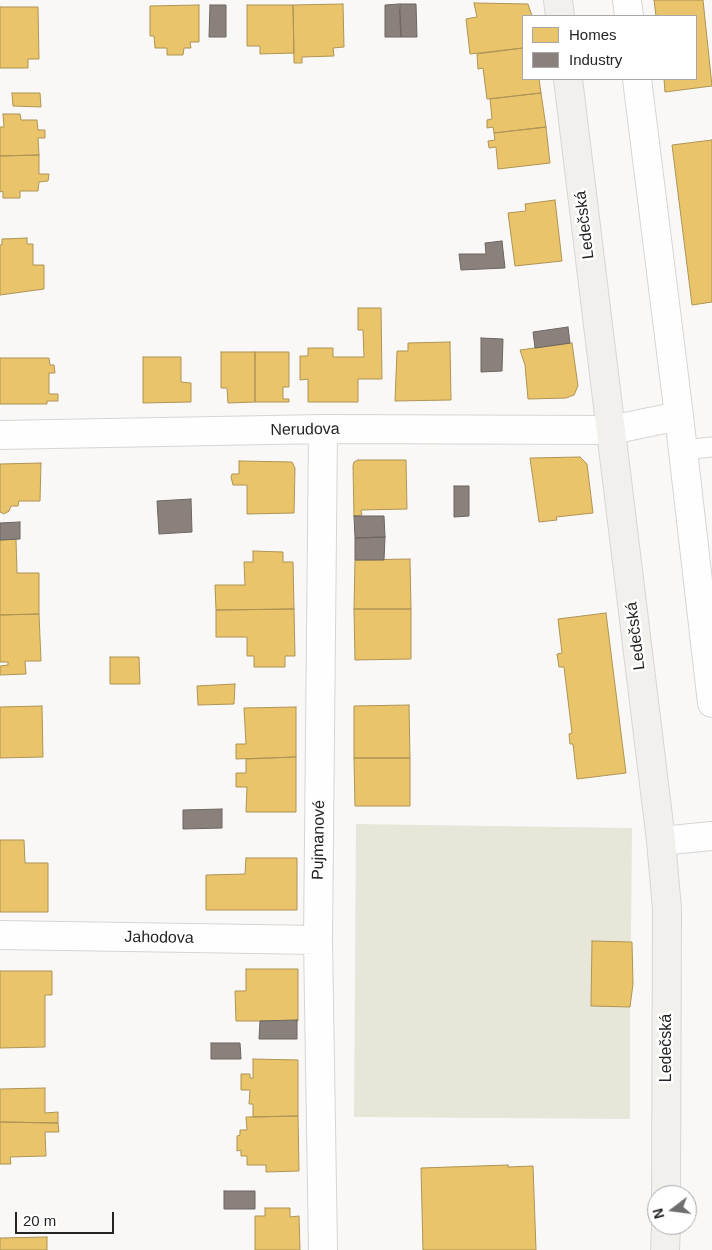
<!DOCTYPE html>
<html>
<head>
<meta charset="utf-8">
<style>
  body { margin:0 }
  #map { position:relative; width:712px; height:1250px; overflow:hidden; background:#faf8f6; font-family:Arial,sans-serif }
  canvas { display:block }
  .legend { position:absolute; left:522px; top:15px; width:175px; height:65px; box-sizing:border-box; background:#fff; border:1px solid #a8a7a7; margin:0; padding:6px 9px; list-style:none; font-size:15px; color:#252423 }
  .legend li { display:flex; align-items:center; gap:10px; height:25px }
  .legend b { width:25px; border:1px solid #a8a7a7 }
  .north { position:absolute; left:647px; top:1185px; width:50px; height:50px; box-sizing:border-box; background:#fff; border:1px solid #a8a7a7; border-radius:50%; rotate:255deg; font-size:14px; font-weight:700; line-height:20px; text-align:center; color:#252423 }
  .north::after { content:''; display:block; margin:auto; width:18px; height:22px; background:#706e6d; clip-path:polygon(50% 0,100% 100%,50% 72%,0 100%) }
  .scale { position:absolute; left:15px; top:1212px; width:99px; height:22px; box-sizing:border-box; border:2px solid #252423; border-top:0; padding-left:6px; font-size:15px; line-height:18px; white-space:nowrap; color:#252423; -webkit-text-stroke:4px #fff; paint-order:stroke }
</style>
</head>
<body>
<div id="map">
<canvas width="712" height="1250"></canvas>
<ul class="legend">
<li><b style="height:14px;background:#e9c46a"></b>Homes</li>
<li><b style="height:14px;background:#8a817c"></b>Industry</li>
</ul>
<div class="north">N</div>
<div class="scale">20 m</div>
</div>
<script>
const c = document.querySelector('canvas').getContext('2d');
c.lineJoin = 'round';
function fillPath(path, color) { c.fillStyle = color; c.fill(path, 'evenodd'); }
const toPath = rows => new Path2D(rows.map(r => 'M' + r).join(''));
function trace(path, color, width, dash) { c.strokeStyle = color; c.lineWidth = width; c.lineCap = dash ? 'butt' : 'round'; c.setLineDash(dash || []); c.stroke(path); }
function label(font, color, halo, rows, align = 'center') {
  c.font = font + ' Arial,sans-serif'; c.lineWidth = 5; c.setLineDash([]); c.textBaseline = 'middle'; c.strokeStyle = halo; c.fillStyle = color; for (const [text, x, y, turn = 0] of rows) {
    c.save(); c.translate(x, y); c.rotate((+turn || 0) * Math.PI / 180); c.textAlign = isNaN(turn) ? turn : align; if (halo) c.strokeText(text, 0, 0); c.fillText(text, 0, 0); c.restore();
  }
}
const green = toPath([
  [356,824,632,828,631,941,592,942,591,1006,630,1007,630,1119,354,1117]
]);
const homes = toPath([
  [654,0,703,0,712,86,665,92,664,79,696,79,696,16,656,16,654,0],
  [474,3,528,4,532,16,523,16,523,48,470,54,466,19,477,17,474,3],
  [343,4,344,47,333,48,334,56,302,57,302,63,294,63,293,5,343,4],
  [199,5,199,42,190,42,191,48,184,48,183,55,167,55,167,48,155,48,154,36,150,36,150,6,199,5],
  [247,5,293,5,294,53,260,54,260,46,247,46,247,5],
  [0,7,38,7,39,59,28,59,28,68,0,68,0,7],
  [523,48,523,79,539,79,541,93,487,99,483,68,478,69,477,54,523,48],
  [12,93,40,93,41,107,13,106,12,93],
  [541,93,546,127,494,133,493,127,487,128,487,120,492,119,490,99,541,93],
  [3,114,20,114,21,120,37,120,38,130,45,130,45,138,38,138,39,155,0,156,0,127,4,127,3,114],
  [546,127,550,163,498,169,496,147,489,148,488,141,495,140,494,133,546,127],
  [712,140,712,302,692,305,672,145,712,140],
  [39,155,39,174,49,174,48,181,39,182,38,191,20,191,20,198,3,198,3,191,0,192,0,156,39,155],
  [555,200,562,261,515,266,508,213,526,211,525,204,555,200],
  [27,238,27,244,33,244,33,265,44,265,44,289,0,295,0,245,2,245,2,239,27,238],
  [358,308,381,308,382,379,358,379,358,402,308,402,308,379,300,380,300,356,308,356,308,348,333,348,333,357,364,357,363,330,358,330,358,308],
  [450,342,451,400,395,401,397,351,408,351,408,343,450,342],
  [572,343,578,386,574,395,566,398,528,399,525,365,520,350,572,343],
  [221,352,255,352,255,402,228,403,227,388,221,388,221,352],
  [255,352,289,352,289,387,283,387,283,399,289,399,289,402,255,402,255,352],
  [143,357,181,357,181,382,191,383,191,402,143,403,143,357],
  [0,358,49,358,50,365,54,365,55,373,49,373,49,394,58,394,58,401,47,401,47,404,0,404,0,358],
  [580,457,587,464,593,513,556,517,557,520,539,522,530,458,580,457],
  [358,460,406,460,407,509,361,510,362,515,354,516,353,466,354,462,358,460],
  [239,461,292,462,295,468,294,513,247,514,247,485,233,485,231,477,232,474,239,474,239,461],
  [41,463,40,501,19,501,18,506,11,506,9,511,4,514,0,512,0,464,41,463],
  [16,539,17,573,39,573,39,614,0,615,0,540,16,539],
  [253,551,283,552,283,562,293,562,294,609,216,610,215,585,245,585,244,562,253,562,253,551],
  [410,559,411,609,354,609,355,560,410,559],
  [294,609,295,656,285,656,285,667,254,667,254,656,247,656,247,637,216,637,216,610,294,609],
  [354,609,411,609,411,659,355,660,354,609],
  [606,613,626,773,577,779,573,744,570,744,569,734,572,733,564,667,559,667,557,654,562,653,558,619,606,613],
  [39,614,41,661,25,661,26,674,0,675,0,666,8,665,8,662,0,662,0,615,39,614],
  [110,657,139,657,140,684,110,684,110,657],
  [235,684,234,704,198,705,197,686,235,684],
  [409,705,410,758,354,758,354,706,409,705],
  [42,706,43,757,0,758,0,707,42,706],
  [296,707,296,757,236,759,236,744,246,744,244,708,296,707],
  [296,757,296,812,246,812,247,787,236,787,236,773,246,773,246,759,296,757],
  [354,758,410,758,410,806,355,806,354,758],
  [0,840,24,840,25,863,48,863,48,912,0,912,0,840],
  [246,858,297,858,297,910,206,910,206,875,245,874,246,858],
  [592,941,632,942,633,984,630,1007,591,1006,592,941],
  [246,969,298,969,298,1021,236,1021,235,991,246,991,246,969],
  [0,971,52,971,52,995,45,995,45,1047,0,1048,0,971],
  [253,1059,298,1060,298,1116,253,1117,253,1104,249,1104,250,1090,241,1090,241,1074,250,1074,250,1078,253,1078,253,1059],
  [45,1088,45,1113,58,1112,58,1123,0,1122,0,1089,45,1088],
  [298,1116,299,1171,266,1172,266,1165,247,1165,247,1156,241,1156,241,1150,237,1151,237,1136,240,1135,240,1130,247,1130,246,1117,298,1116],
  [0,1122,58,1123,59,1132,45,1132,46,1156,10,1157,11,1164,0,1164,0,1122],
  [508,1165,508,1167,533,1166,536,1250,423,1250,421,1168,508,1165],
  [265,1208,290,1208,290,1217,299,1216,300,1250,255,1250,255,1216,265,1216,265,1208],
  [47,1237,47,1250,0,1250,0,1238,47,1237]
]);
const industry = toPath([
  [399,4,401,37,385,37,385,5,399,4],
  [400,4,416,4,417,37,401,37,400,4],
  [210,5,226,5,226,37,209,37,210,5],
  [502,241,505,268,461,270,459,254,486,254,485,243,502,241],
  [568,327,570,343,535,348,533,332,568,327],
  [481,338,503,339,502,371,481,372,481,338],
  [454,486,469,486,469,516,454,517,454,486],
  [191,499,192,532,159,534,157,501,191,499],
  [354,516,384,516,385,537,355,538,354,516],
  [20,522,20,539,0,540,0,523,20,522],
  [385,537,384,560,355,560,355,538,385,537],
  [222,809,222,828,183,829,183,810,222,809],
  [297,1020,297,1039,259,1039,260,1021,297,1020],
  [211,1043,240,1043,241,1059,211,1059,211,1043],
  [224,1191,255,1191,255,1209,224,1209,224,1191]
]);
const service = toPath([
  [683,450,712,447]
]);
const minor = toPath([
  [627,0,629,16],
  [637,79,679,416,712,703],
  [323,429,318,940,323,1250],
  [0,435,323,429,611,430,679,416],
  [661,841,712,836],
  [0,935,318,940]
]);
const secondary = toPath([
  [558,0,560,16],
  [568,79,661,841,667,909,666,1195],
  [665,1250,666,1225]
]);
const streetNames = [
  ["Ledečská",585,225,-97],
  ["Nerudova",305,430,-1],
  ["Ledečská",636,636,-97],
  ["Pujmanové",319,840,-89],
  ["Jahodova",159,938,1],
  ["Ledečská",667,1048,-90]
];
fillPath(green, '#e6e6d9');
fillPath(homes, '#e9c46a');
trace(homes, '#ae9455', 1);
fillPath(industry, '#8a817c');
trace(industry, '#6c6561', 1);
trace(service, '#d7d5d3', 21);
trace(minor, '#d7d5d3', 30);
trace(secondary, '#d7d5d3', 30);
trace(service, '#fefefe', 19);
trace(minor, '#fefefe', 28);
trace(secondary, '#f2f0ec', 28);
label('16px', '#252423', '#fff', streetNames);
</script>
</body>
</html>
